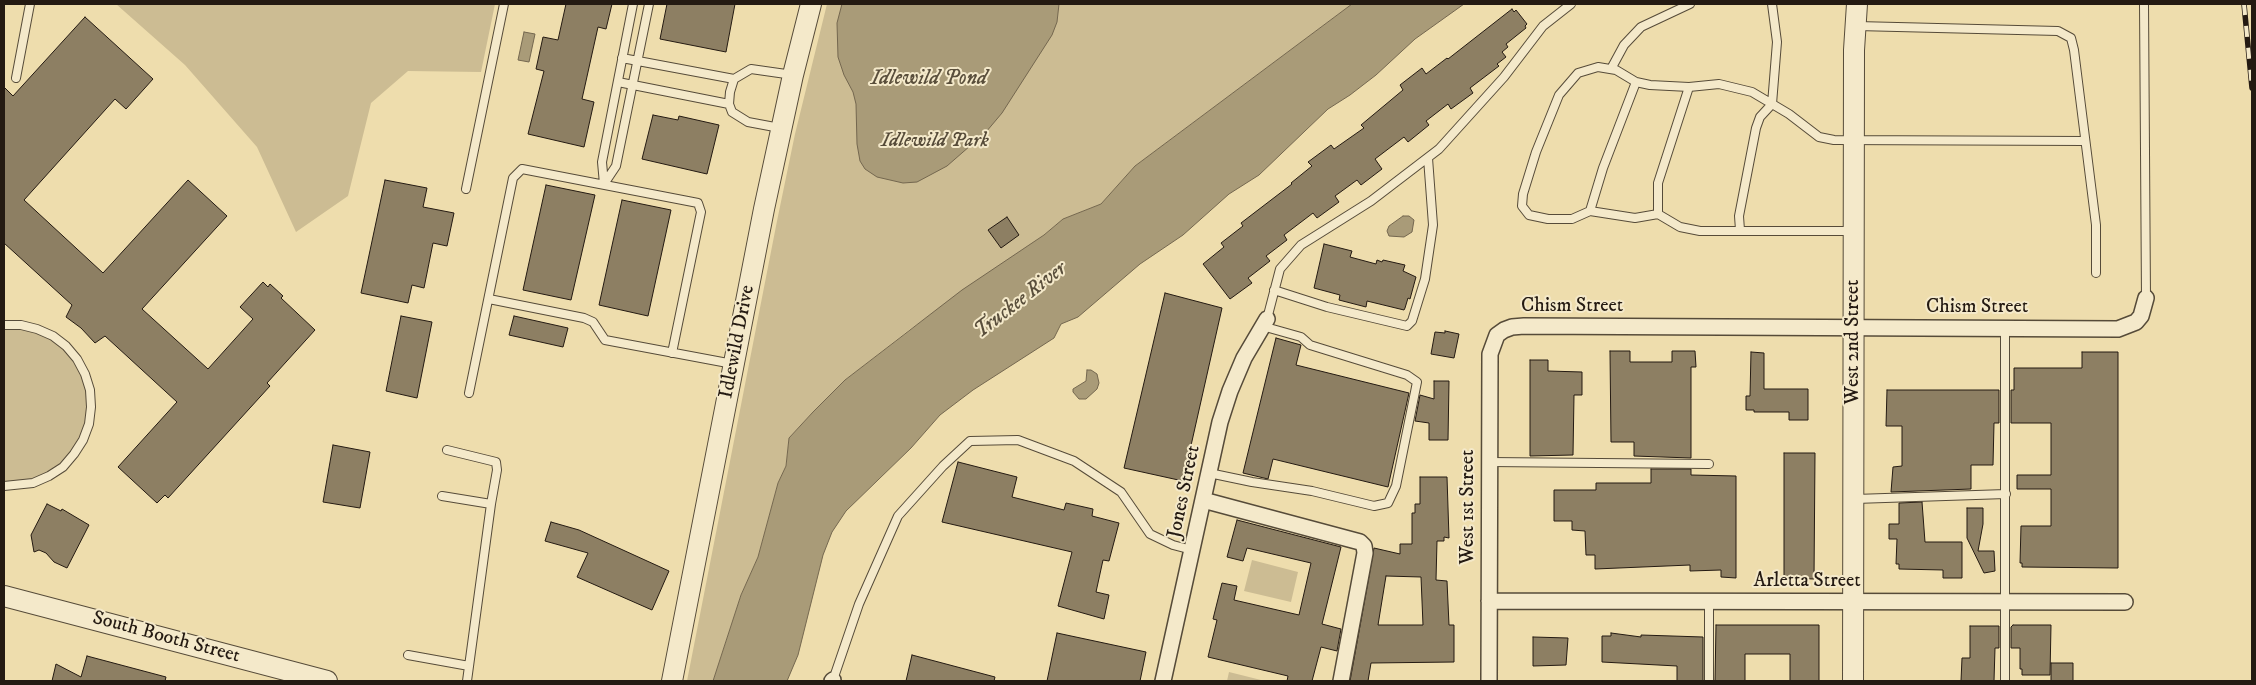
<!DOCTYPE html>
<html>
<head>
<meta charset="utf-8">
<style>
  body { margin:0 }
  #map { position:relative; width:2256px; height:685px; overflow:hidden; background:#eeddad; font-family:"IM FELL DW Pica",serif }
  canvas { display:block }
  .frame { position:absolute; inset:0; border:5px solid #241a12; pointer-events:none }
</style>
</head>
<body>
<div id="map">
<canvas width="2256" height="685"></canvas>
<div class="frame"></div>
</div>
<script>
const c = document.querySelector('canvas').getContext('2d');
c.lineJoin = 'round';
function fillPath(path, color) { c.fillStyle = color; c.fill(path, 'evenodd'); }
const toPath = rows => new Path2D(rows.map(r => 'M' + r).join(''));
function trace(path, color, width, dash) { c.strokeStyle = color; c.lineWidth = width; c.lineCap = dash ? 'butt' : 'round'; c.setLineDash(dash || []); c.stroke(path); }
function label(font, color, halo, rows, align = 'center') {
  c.font = font + ' "IM FELL DW Pica",serif'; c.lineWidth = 4; c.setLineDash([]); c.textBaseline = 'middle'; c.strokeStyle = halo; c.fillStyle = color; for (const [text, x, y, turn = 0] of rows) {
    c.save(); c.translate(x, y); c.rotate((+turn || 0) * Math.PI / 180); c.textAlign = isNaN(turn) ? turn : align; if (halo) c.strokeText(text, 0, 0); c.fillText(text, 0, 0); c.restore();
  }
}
const green = toPath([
  [116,4,495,4,481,72,408,71,371,103,348,196,296,232,257,147,185,65],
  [827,4,1352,4,1135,166,1101,204,1063,219,1044,235,909,330,845,380,813,412,789,438,786,466,778,483,758,557,741,595,713,681,687,681,777,221,795,134],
  [4,325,21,325,66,346,90,390,83,440,49,476,4,486],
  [1252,560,1298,572,1291,602,1244,591],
  [1229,672,1265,681,1227,681]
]);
const water = toPath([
  [842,4,1059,4,1057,22,1052,35,1002,113,986,132,947,166,917,182,903,183,877,177,865,169,860,161,857,144,856,104,853,92,844,75,838,57,837,23,842,4],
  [1352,4,1464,4,1415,39,1376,75,1350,95,1328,109,1259,175,1229,194,1183,235,1140,264,1078,317,1061,324,1054,338,973,390,940,415,911,448,846,511,832,532,823,555,798,655,787,681,713,681,741,595,758,557,778,483,786,466,789,438,813,412,845,380,962,290,1044,235,1063,219,1101,204,1135,166,1352,4],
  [524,32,535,34,529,62,518,60,524,32],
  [1403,216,1409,216,1414,220,1412,232,1404,237,1389,236,1387,231,1389,226,1403,216],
  [1087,370,1091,370,1097,374,1099,383,1097,389,1086,399,1079,399,1073,392,1073,389,1086,381,1087,370]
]);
const building = toPath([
  [566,4,612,4,606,29,598,27,582,99,594,102,584,147,528,134,544,71,536,69,543,37,558,40,566,4],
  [667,4,735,4,726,52,660,39,667,4],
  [1512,9,1514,12,1516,10,1527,24,1525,26,1526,28,1506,44,1508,47,1502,52,1506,57,1497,64,1499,66,1470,88,1473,93,1451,109,1448,104,1426,121,1429,125,1408,142,1404,137,1375,159,1382,169,1361,185,1357,180,1335,196,1339,202,1317,218,1313,213,1284,235,1287,240,1266,256,1270,261,1248,278,1252,283,1230,299,1203,264,1224,247,1221,243,1243,226,1241,223,1292,184,1291,183,1312,166,1308,162,1331,145,1334,149,1364,128,1361,125,1403,90,1400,85,1422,68,1426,74,1447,58,1448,59,1512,9],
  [85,17,153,79,126,109,115,99,24,200,103,273,188,180,227,216,142,309,208,369,253,319,240,307,263,282,268,287,270,284,283,296,281,298,315,330,267,383,270,386,168,498,165,495,157,503,118,467,177,402,105,336,95,343,81,328,66,317,72,305,4,243,4,87,13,96,85,17],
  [653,115,678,120,679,116,719,125,707,174,642,159,653,115],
  [385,180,427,188,423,207,454,213,447,246,433,243,424,288,412,285,408,303,361,293,385,180],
  [546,185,595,195,571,300,523,290,546,185],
  [622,200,671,210,648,316,599,305,622,200],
  [1007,217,1019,235,1001,248,988,230,1007,217],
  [1324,244,1352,251,1350,257,1376,264,1377,260,1382,262,1383,260,1405,265,1403,271,1416,277,1410,299,1408,298,1405,308,1404,310,1367,301,1366,307,1339,300,1340,295,1314,288,1324,244],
  [1165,293,1222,308,1183,481,1124,468,1165,293],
  [401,316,432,322,417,398,386,391,401,316],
  [514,316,568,328,563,347,509,335,514,316],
  [1445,331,1459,334,1454,358,1431,354,1435,332,1445,333,1445,331],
  [1276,338,1301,345,1296,365,1409,393,1388,487,1273,459,1268,479,1243,473,1276,338],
  [1610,351,1630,351,1630,362,1672,362,1672,351,1695,351,1696,367,1691,367,1691,458,1634,456,1634,442,1611,442,1610,351],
  [1751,352,1764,353,1764,389,1808,389,1808,420,1789,420,1789,412,1754,412,1754,410,1746,410,1746,396,1750,396,1751,352],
  [2082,352,2118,352,2118,568,2022,567,2022,563,2020,563,2021,526,2051,526,2051,489,2017,489,2017,475,2051,475,2051,423,2011,423,2011,390,2014,390,2014,368,2082,368,2082,352],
  [1530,360,1548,360,1548,371,1582,372,1582,395,1574,395,1573,455,1530,456,1530,360],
  [1434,381,1449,381,1448,440,1429,440,1429,423,1415,421,1420,395,1434,399,1434,381],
  [1887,390,1999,390,1999,423,1994,423,1993,465,1971,465,1971,489,1891,492,1893,467,1902,466,1902,426,1886,426,1887,390],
  [333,445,370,452,360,508,323,502,333,445],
  [1784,453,1815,453,1814,579,1784,578,1784,453],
  [958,462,1017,477,1012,497,1064,510,1066,503,1093,509,1092,516,1119,523,1109,561,1103,560,1096,592,1109,595,1104,619,1058,606,1072,552,942,522,958,462],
  [1651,469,1691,469,1691,475,1736,476,1736,578,1721,577,1721,570,1690,571,1690,565,1595,569,1595,555,1586,555,1585,531,1572,530,1572,521,1554,521,1554,490,1596,490,1596,483,1651,483,1651,469],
  [1420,477,1447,477,1449,538,1444,537,1444,541,1437,541,1436,580,1447,581,1449,625,1454,625,1454,662,1371,663,1368,681,1350,681,1374,548,1400,554,1400,544,1412,544,1412,513,1415,513,1415,504,1420,504,1420,477],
  [1386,576,1421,577,1423,625,1378,625,1386,576],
  [1922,502,1925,542,1962,542,1962,578,1943,578,1943,570,1899,569,1899,564,1896,564,1897,539,1889,539,1889,524,1899,524,1899,503,1922,502],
  [47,504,61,511,62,509,89,525,67,568,54,562,46,553,39,550,34,552,31,535,47,504],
  [1967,508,1983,508,1983,524,1978,551,1994,551,1995,571,1984,573,1967,538,1967,508],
  [1237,520,1341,547,1322,624,1341,629,1337,651,1321,647,1312,681,1287,681,1288,676,1208,657,1217,620,1213,619,1222,583,1237,586,1234,600,1299,615,1311,563,1247,548,1243,561,1227,557,1237,520],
  [551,522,579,530,669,571,652,610,577,577,588,553,545,541,551,522],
  [1716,625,1819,625,1819,681,1790,681,1790,654,1745,654,1745,681,1715,681,1716,625],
  [2013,625,2051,625,2050,675,2022,675,2022,669,2020,669,2020,648,2011,648,2011,627,2013,625],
  [1970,626,1999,626,1999,648,1995,648,1994,681,1961,681,1962,658,1970,658,1970,626],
  [1057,633,1146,652,1140,681,1047,681,1057,633],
  [1611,633,1641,637,1641,635,1703,637,1703,681,1677,681,1677,666,1602,662,1602,636,1611,636,1611,633],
  [1533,637,1568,638,1566,665,1533,666,1533,637],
  [912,655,995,677,994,681,906,681,912,655],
  [87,656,166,677,165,681,52,681,56,664,81,677,87,656],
  [2051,663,2073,663,2073,681,2051,681,2051,663]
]);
const service = toPath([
  [2144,4,2146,298],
  [1857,26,2058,31,2071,38,2074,50,2096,225,2096,273],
  [622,58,734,79],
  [1611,69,1624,45,1641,27,1690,4],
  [16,78,30,4],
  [618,82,729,104],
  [780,128,748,122,732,112,729,104,730,92,734,79,751,69,793,75],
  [604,184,616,166,649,4],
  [604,184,602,162,633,4],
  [466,189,504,4],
  [1590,211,1603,168,1636,82],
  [1658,214,1658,183,1689,87],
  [1740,230,1739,216,1756,128,1760,117,1772,104,1777,42,1772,4],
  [1852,231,1700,231,1680,227,1658,214,1635,218,1590,211,1572,219,1548,219,1529,215,1522,206,1523,194,1536,152,1559,95,1578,73,1598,67,1616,70,1636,82,1650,85,1689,87,1719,84,1752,92,1789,114,1819,137,1834,140,2085,141],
  [1274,290,1327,307,1407,326,1412,321,1425,279,1433,225,1428,158],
  [489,299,584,318,593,322,605,340,733,364],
  [1267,319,1280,269,1301,245,1371,201,1439,149,1504,77,1543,26,1571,4],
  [4,325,21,325,37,329,53,336,66,346,77,359,85,374,90,390,91,407,89,424,83,440,74,454,63,467,49,476,33,483,4,486],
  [2005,328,2005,681],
  [469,393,513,178,522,169,698,203,701,212,672,353],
  [447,450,496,462,497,470,491,504,467,681],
  [1489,462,1709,464],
  [1209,473,1252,482,1312,491,1374,506,1388,503,1396,486,1417,382,1407,375,1310,345,1301,337,1262,326],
  [442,496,491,504],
  [1855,499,2006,494],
  [408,655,469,666],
  [834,680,833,680,859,604,898,516,943,466,970,441,1018,440,1074,461,1121,492,1150,534,1173,545,1192,550],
  [1709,681,1709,602]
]);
const minor = toPath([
  [1203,500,1360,542,1364,546,1365,553,1341,681],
  [1489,601,2125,602],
  [832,681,833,680],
  [1163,681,1220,422,1230,391,1244,358,1267,319],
  [1489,681,1490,354,1497,335,1504,330,1512,327,1524,326,2118,329,2136,322,2141,316,2146,298]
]);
const tertiary = toPath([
  [4,596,327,681],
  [672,681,764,209,793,75,811,4],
  [1853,681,1854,50,1857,4]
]);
const rail = toPath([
  [2244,4,2252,88]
]);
const parkNames = [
  ["Idlewild Park",935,142]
];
const streetNames = [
  ["Chism Street",1572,307],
  ["Chism Street",1977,308],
  ["Idlewild Drive",738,342,-79],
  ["West 2nd Street",1854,342,-90],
  ["Jones Street",1185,492,-78],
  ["West 1st Street",1469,507,-90],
  ["Arletta Street",1807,582],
  ["South Booth Street",166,638,15]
];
const waterNames = [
  ["Idlewild Pond",929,80],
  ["Truckee River",1021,301,-38]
];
fillPath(green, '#ccbc93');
fillPath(water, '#a99b78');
trace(water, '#74674f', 1);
fillPath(building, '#8d7f63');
trace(building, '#241a12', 1);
trace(service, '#564b39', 10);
trace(minor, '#564b39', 18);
trace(tertiary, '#564b39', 22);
trace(service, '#f4e9ca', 8);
trace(minor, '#f4e9ca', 15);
trace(tertiary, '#f4e9ca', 20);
trace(rail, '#241a12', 5.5);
trace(rail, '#f4e9ca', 4, [11]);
label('italic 20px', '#564b39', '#f4e9ca', parkNames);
label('20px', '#241a12', '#f4e9ca', streetNames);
label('italic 21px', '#594e3b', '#f4e9ca', waterNames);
</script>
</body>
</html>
